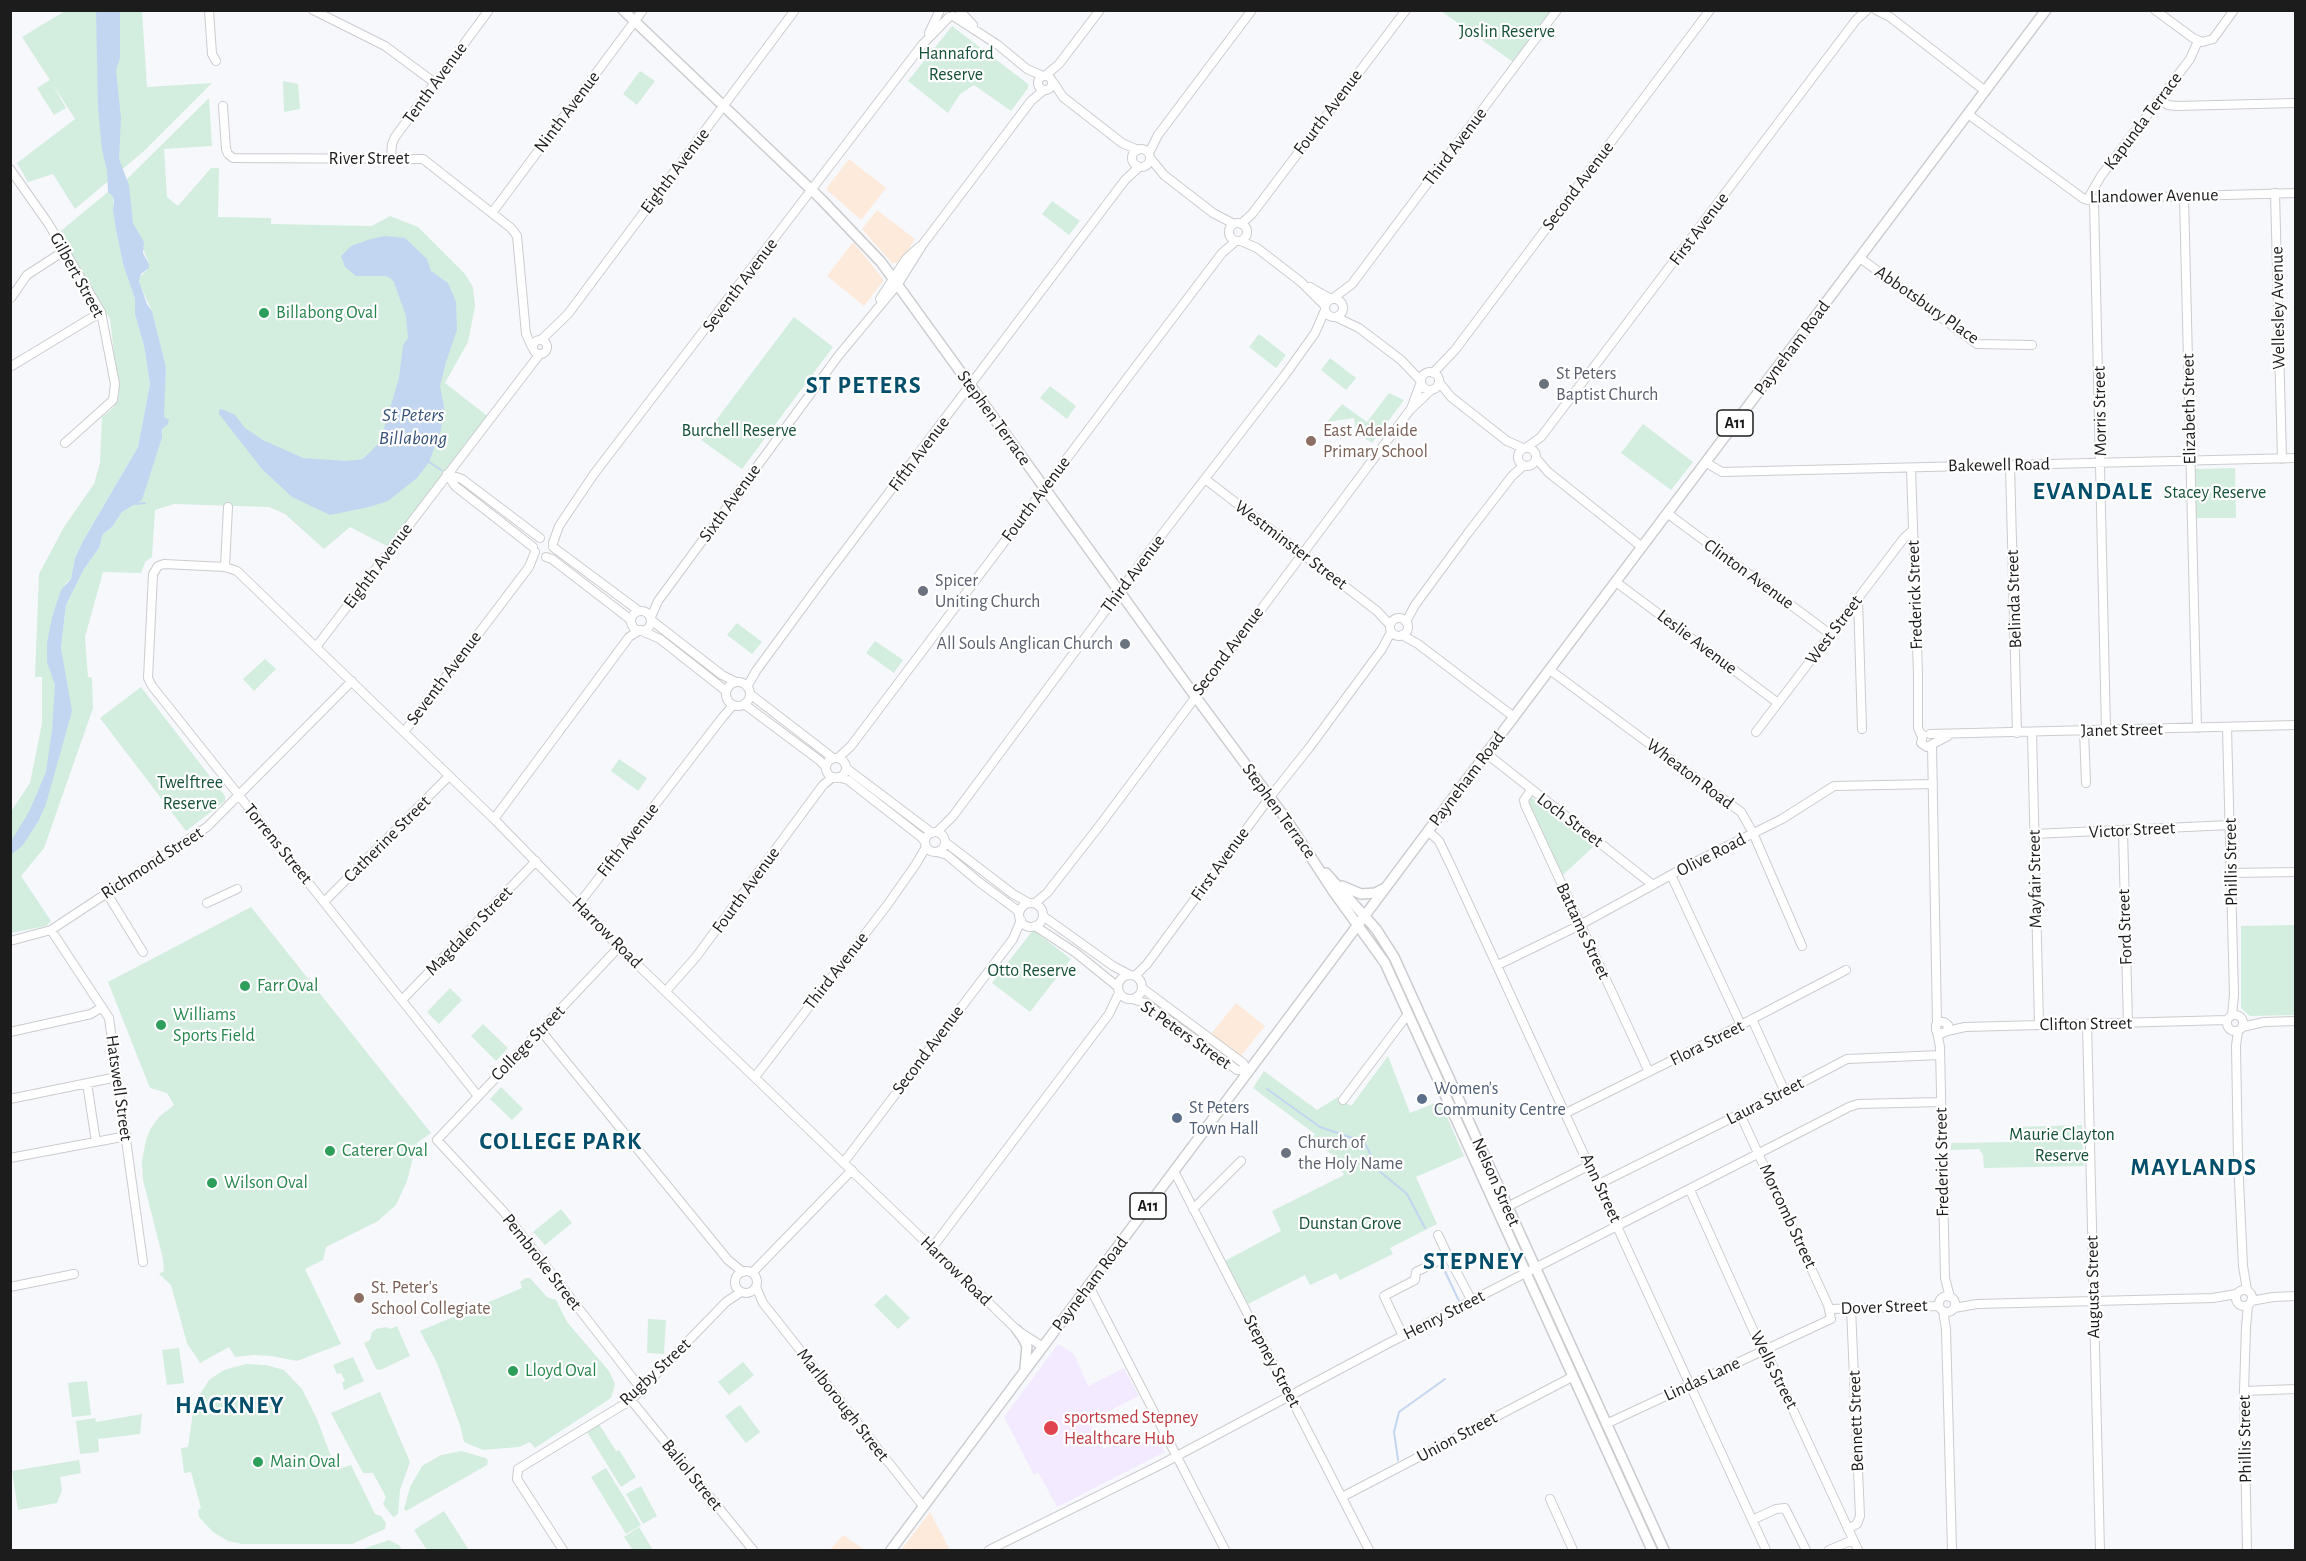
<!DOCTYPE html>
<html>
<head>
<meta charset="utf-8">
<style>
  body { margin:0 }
  #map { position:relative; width:2306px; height:1561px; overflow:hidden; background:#f7f8fb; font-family:"Alegreya Sans",sans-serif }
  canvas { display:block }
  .frame { position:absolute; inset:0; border:12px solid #1c1c1d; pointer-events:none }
</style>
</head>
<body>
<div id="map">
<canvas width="2306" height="1561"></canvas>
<div class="frame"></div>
</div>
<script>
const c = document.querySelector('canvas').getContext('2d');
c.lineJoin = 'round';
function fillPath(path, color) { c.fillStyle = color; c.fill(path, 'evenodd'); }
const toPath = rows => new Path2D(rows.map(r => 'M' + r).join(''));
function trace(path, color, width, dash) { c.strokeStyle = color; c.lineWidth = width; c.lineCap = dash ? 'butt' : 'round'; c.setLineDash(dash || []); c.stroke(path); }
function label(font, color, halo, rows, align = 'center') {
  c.font = font + ' "Alegreya Sans",sans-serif'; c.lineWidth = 4.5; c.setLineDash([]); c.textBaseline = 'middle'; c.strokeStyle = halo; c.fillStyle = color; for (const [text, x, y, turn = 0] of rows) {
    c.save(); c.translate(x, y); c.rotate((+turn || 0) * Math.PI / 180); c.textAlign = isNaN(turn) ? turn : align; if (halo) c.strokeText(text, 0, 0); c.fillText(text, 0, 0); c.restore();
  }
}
const commercial = toPath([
  [849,159,886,188,861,220,826,189],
  [877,210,915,239,901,263,892,263,862,229],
  [853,242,884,280,864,306,827,276],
  [1236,1003,1265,1026,1240,1057,1211,1034],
  [930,1512,950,1550,901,1550],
  [843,1535,865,1550,830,1550]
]);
const medical = toPath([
  [1058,1344,1074,1354,1088,1386,1124,1368,1139,1396,1089,1421,1104,1449,1133,1435,1139,1444,1156,1435,1165,1452,1057,1507,1038,1472,1034,1475,1004,1417]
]);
const green = toPath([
  [65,11,142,11,147,87,212,83,144,151,75,209,53,174,28,182,17,163,75,119,52,83,66,108,54,115,37,88,50,80,22,37],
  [1441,11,1551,11,1513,62],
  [952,26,1028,84,1028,88,1011,111,974,85,960,94,948,113,908,81],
  [640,71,655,81,637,105,623,94],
  [283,81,298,84,300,109,284,112],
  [209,98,212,146,164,149,167,197,178,206,211,168,219,168,218,217,271,218,271,224,372,226,390,216,418,227,465,274,473,287,475,306,468,342,445,383,490,418,387,546,350,527,324,549,285,514,269,507,174,504,155,510,152,557,145,562,141,573,103,572,85,637,88,677,92,678,93,708,44,848,21,876,51,921,46,926,11,933,10,813,30,783,42,723,42,677,35,677,39,574,64,527,94,484,100,463,102,417,113,408,119,395,110,319,57,234,108,192,113,197,116,230,123,264,135,299,135,314,144,346,150,384,138,447,83,541,75,558,71,579,66,583,52,617,65,677,61,648,66,605,84,569,99,548,103,534,112,527,122,512,142,499,162,438,166,367,152,311,140,285,139,278,147,270,149,264,133,223,127,179],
  [1052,201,1080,221,1069,235,1042,214],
  [794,317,833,347,742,469,701,440],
  [1259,334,1286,355,1276,368,1249,347],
  [1330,358,1356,378,1346,390,1321,370],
  [1050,386,1076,406,1067,419,1040,398],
  [1389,393,1404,400,1372,443,1363,437,1362,428,1356,430,1354,418,1327,422,1342,404,1367,422],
  [1643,424,1693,462,1671,490,1621,453],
  [2235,468,2236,518,2196,518,2195,469],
  [737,623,762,642,752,654,727,635],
  [875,641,903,660,894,673,866,653],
  [265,659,276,669,254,691,243,679],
  [141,687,225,796,225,801,186,831,100,718],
  [619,759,647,778,638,791,611,771],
  [1530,796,1594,846,1562,876,1528,804],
  [251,907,431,1133,417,1143,407,1181,396,1205,378,1221,326,1247,323,1260,305,1269,341,1344,297,1361,272,1356,253,1355,235,1357,229,1347,200,1363,187,1343,171,1285,159,1274,164,1271,163,1259,143,1180,142,1161,146,1140,151,1128,160,1116,174,1105,167,1093,150,1088,108,982],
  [2295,925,2295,1015,2250,1016,2241,1008,2241,926],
  [1033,930,1071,959,1030,1012,992,983],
  [450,988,462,1000,439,1024,427,1012],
  [483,1024,508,1048,496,1061,471,1036],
  [1388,1056,1410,1113,1440,1101,1464,1156,1416,1177,1437,1224,1390,1248,1393,1254,1340,1280,1336,1273,1310,1285,1305,1275,1248,1304,1225,1261,1281,1231,1272,1211,1344,1175,1333,1155,1311,1140,1315,1134,1253,1088,1264,1071,1317,1110,1338,1097,1351,1106],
  [501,1087,523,1109,512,1120,490,1099],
  [2082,1125,2084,1166,1984,1168,1983,1155,1979,1149,1951,1150,1951,1143,2014,1142,2014,1127],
  [561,1209,572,1223,545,1245,533,1232],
  [526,1278,530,1278,547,1297,556,1300,567,1322,609,1371,615,1384,611,1398,535,1448,530,1442,519,1447,483,1450,464,1442,460,1425,437,1363,420,1331,522,1288,520,1282],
  [886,1294,910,1318,898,1329,874,1305],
  [648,1319,666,1320,664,1354,647,1353],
  [397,1326,410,1356,380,1370,376,1369,364,1343,370,1340,372,1332,376,1329,386,1327,390,1329],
  [179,1348,184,1383,167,1385,162,1350],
  [353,1357,364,1381,344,1390,342,1383,345,1381,341,1373,337,1374,333,1365],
  [743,1362,754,1375,729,1395,718,1382],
  [246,1364,266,1365,284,1370,302,1389,317,1419,336,1470,351,1465,375,1514,381,1516,386,1523,385,1529,352,1544,242,1544,228,1541,213,1532,199,1517,198,1510,201,1508,191,1472,184,1473,181,1448,188,1447,193,1412,200,1394,209,1380,224,1370],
  [87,1381,91,1415,72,1417,68,1383],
  [380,1392,410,1462,400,1490,398,1514,393,1517,383,1504,386,1497,373,1473,363,1473,331,1413],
  [740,1405,760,1432,746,1443,725,1416],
  [142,1414,140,1434,98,1439,99,1452,80,1454,76,1421,95,1418,96,1422],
  [599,1424,616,1451,614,1452,619,1450,636,1477,621,1487,587,1432],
  [461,1451,486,1458,488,1461,487,1465,406,1511,404,1509,410,1487,422,1466,441,1455],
  [79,1460,81,1473,60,1477,62,1490,57,1503,18,1510,12,1471],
  [606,1468,641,1525,626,1534,591,1477],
  [641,1486,657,1516,643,1524,626,1494],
  [444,1511,469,1550,427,1550,414,1530],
  [639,1527,653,1550,633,1550,624,1537],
  [389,1540,399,1545,402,1550,360,1550]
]);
const water = toPath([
  [96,11,120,11,120,58,116,70,121,118,119,159,129,185,133,223,144,242,143,253,149,264,149,268,141,274,139,281,147,304,152,311,166,367,164,417,169,420,168,424,162,429,162,438,142,500,122,512,112,527,103,534,99,548,84,569,66,605,61,648,72,711,46,804,39,820,23,845,11,855,11,841,29,812,46,772,52,730,55,685,47,662,47,643,52,617,61,590,71,579,75,558,83,541,138,447,150,384,144,346,135,314,135,299,123,264,116,230,113,210,114,201,113,197,108,192,107,170,102,150,98,107],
  [384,236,405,238,427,259,431,271,448,283,456,302,457,330,446,362,440,386,444,407,441,430,429,462,417,478,388,501,369,507,330,515,292,497,262,469,219,414,219,410,222,409,235,415,245,428,263,440,303,458,347,461,363,459,380,442,399,378,403,345,408,338,406,316,394,282,390,278,385,276,356,276,345,267,341,256,351,246,371,239]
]);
const stream = toPath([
  [429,462,441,470],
  [136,504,145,503],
  [1267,1089,1320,1127,1358,1140,1366,1145,1377,1169,1407,1194,1425,1228],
  [1441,1263,1459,1301],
  [1398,1460,1394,1432,1399,1412,1445,1379]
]);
const minor = toPath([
  [209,10,212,54,216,61],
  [313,10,385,46,435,83],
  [959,10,973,25],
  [1876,10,1890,17,1984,90],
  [2155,10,2193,38,2202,42,2213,39,2234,10],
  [953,16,998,45,1027,69,1043,76],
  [929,33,940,10],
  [1046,75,1059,64,1100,10],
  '1038 83a7 7 0 1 1 14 0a7 7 0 1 1-14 0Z',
  [1053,82,1063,97,1122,143,1138,150],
  [2159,99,2168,105,2177,106,2296,103],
  [223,106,226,149,228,154,233,158,423,159,511,228,517,236,526,334,532,347],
  [1968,114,2084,199,2296,193],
  '1132 158a9 9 0 1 1 18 0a9 9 0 1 1-18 0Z',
  [1149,153,1158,135,1252,10],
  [391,158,392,144,395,137,489,10],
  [1150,158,1164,175,1213,213,1234,224],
  [10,169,48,223,101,312,115,384,113,400,65,443],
  [2275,193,2282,459],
  [2184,197,2197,728],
  [2087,200,2101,176,2190,59,2198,41],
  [2094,200,2106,730],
  [492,213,643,10],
  '1229 232a9 9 0 1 1 18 0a9 9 0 1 1-18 0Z',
  [1241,224,1252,214,1406,10],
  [1241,241,1257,248,1301,282,1325,306],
  [1860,258,1977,344,2032,345],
  [1310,287,1331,299],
  [11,298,27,275,64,251],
  [880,299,906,259,919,247],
  [1332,299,1352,284,1557,10],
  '1325 308a9 9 0 1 1 18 0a9 9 0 1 1-18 0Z',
  [1336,317,1359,328,1401,360,1421,381],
  '533 347a7 7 0 1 1 14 0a7 7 0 1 1-14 0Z',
  [541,340,568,314,795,10],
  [10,367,101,312],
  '1421 381a9 9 0 1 1 18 0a9 9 0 1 1-18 0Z',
  [1433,373,1455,350,1710,10],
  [1439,382,1451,397,1507,441,1523,448],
  [1411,409,1421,382],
  [1527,447,1541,437,1856,20,1867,10],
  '1518 457a9 9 0 1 1 18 0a9 9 0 1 1-18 0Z',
  [1536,458,1548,472,1642,547],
  [1705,462,1722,472,2296,458],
  [2010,465,2017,733],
  [1911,468,1918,675,1918,728,1922,737],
  [447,474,455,486,533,547],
  [447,474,462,479,540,538],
  [1205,479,1377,611,1390,625],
  [1667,513,1830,634],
  [553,543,559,526,594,474,922,45,949,17],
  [553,547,639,611],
  [546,557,552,559,631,620],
  [225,567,228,507],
  [1616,582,1778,703],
  [1858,598,1862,729],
  '631 621a10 10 0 1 1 20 0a10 10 0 1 1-20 0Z',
  [651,617,658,601,839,355,898,284,923,244,1031,101,1044,90],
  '1390 627a9 9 0 1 1 18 0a9 9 0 1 1-18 0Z',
  [651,620,722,675,736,682],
  [1406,622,1415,605,1468,533,1512,476,1524,465],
  [642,631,660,639,726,691],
  [1402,635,1418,644,1514,717],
  [316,647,539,355],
  [1550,670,1741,812,1753,833,1802,946],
  '726 694a12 12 0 1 1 24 0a12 12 0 1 1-24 0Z',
  [747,687,756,671,819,585,1125,180,1139,167],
  [750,694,833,758],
  [744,704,819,760,826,767],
  [2227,728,2234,995,2232,1015],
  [2084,731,2086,783],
  [404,732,529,567,535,552],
  [1756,732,1904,538,1913,530],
  [2032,732,2039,1025],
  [1930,734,2296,725],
  [1923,735,1921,743,1927,747,1948,736],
  [1932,745,1937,1023],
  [1487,754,1653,885],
  [838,758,851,746,1128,377,1222,253,1236,241],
  '826 768a10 10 0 1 1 20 0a10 10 0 1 1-20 0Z',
  [846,768,932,833],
  [838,777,848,780,921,837,925,842],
  [1531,790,1524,800,1525,805,1649,1072],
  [494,819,629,637,640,630],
  [1428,831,1439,841,1452,868,1766,1550],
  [2123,831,2128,1024],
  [937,832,953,816,1160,537,1285,375,1315,333,1325,310],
  '925 842a10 10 0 1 1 20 0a10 10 0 1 1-20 0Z',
  [2034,834,2230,825],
  [945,842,1013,894,1029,903],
  [937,852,947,855,979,882,1017,910,1019,914],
  [2231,873,2296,872],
  [1671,875,1741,1025],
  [106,892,143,952],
  [324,902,449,776],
  [207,903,237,889],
  [1035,903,1047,893,1100,825,1410,410,1431,390],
  '1019 915a12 12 0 1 1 24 0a12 12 0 1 1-24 0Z',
  [578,905,722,718,733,705],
  [1043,916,1113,966,1130,975],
  [1035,926,1076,953,1118,987],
  [51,930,109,1018,143,1262],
  [10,941,51,930,207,827,352,681],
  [619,947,437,1140,503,1211,642,1390],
  [1498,965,1580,925,1689,865,1782,819,1834,786,1933,784],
  '1118 987a12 12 0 1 1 24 0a12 12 0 1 1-24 0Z',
  [1135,976,1147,964,1270,797,1309,748,1382,649,1391,632],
  [1142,988,1243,1063,1248,1071],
  [666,991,696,957,823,785,833,777],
  [1132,999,1145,1003,1237,1070,1248,1071],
  [402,1000,536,861],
  '2227 1023a8 8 0 1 1 16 0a8 8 0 1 1-16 0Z',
  [1752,1019,1785,1092],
  [2087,1024,2100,1550],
  [2242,1027,2264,1022,2296,1021],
  [541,1031,728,1260,743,1272],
  [1947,1031,1948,1025,1944,1022,1939,1022,1936,1025,1936,1030,1941,1034,1947,1031,1965,1027,2227,1020],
  [2238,1031,2236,1046,2238,1159,2243,1266,2247,1290],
  [10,1032,91,1014,102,1007],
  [1937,1032,1940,1047,1945,1278,1950,1297],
  [755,1077,888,904,916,864,926,847],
  [87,1083,96,1142],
  [478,1096,152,686,148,678,153,574,158,566,164,564,225,567,237,571,494,819,619,947,983,1297,1017,1330,1043,1347],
  [10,1099,117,1077],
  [1343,1100,1408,1014],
  [1566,1113,1691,1051,1846,970],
  [10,1158,127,1136],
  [844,1162,1013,939,1021,920],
  [1174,1171,1369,1550],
  [1599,1184,1790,1089,1847,1059,1940,1055],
  [1690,1190,1755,1334,1768,1356,1858,1550],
  [1507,1207,1590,1165],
  [1193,1209,1241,1161],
  [932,1248,1109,1014,1119,993],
  [1448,1256,1472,1301],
  '735 1282a11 11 0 1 1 22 0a11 11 0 1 1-22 0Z',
  [752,1273,852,1170],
  [1089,1286,1225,1550],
  [10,1287,74,1274],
  [756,1287,763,1303,923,1506],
  '2236 1298a8 8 0 1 1 16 0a8 8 0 1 1-16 0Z',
  '1939 1304a8 8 0 1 1 16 0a8 8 0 1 1-16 0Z',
  [2251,1301,2273,1297,2296,1296],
  [1954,1308,1977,1304,2213,1298,2236,1294],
  [1830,1309,1939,1306],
  [1943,1311,1946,1329,1952,1550],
  [1403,1336,1384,1296,1415,1280,1416,1272,1448,1256,1438,1235],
  [2244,1391,2296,1389],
  [631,1400,753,1550],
  [1606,1424,1831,1319,1828,1305,1740,1114],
  [1342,1497,1572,1377],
  [1550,1499,1573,1550],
  [1752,1520,1776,1509,1785,1508,1806,1550],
  [1848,1529,1857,1524,1860,1516,1851,1308],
  [563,1550,517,1479,518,1469,631,1400,726,1302,741,1292],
  [989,1550,1160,1465,1387,1344,1849,1107,1858,1104,1941,1102],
  [1829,1550,1853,1540],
  [2247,1550,2244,1391,2246,1327,2248,1305]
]);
const major = toPath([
  [623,10,822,200,881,262,1195,696,1286,819,1333,891,1385,963,1652,1550],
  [1326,873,1376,929,1394,957,1664,1550],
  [1342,886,1361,894,1375,893,1385,888],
  [1017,1330,1023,1338,1027,1346,1025,1368],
  [891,1550,1428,831,2046,10]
]);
const markers = [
  [264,313,6,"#2e9e5b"],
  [1544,384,6,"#6b7280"],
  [1311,441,6,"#8d6e63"],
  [923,591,6,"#6b7280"],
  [1125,644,6,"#6b7280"],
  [245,986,6,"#2e9e5b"],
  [161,1025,6,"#2e9e5b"],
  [1422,1099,6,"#5c6f8a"],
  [1177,1118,6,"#5c6f8a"],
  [330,1151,6,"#2e9e5b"],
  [1286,1153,6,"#6b7280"],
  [212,1183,6,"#2e9e5b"],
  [359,1298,6,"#8d6e63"],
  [513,1371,6,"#2e9e5b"],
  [1051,1428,8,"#e0444e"],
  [258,1462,6,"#2e9e5b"]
];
const shields = [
  [1735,423,36],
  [1148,1206,36]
];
const shieldNames = [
  ["A11",1735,423],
  ["A11",1148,1206]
];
const parkNames = [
  ["Joslin Reserve",1507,32],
  ["Hannaford",956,54],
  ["Reserve",956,75],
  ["Burchell Reserve",739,431],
  ["Stacey Reserve",2215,493],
  ["Twelftree",190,783],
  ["Reserve",190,804],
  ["Otto Reserve",1032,971],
  ["Maurie Clayton",2062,1135],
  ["Reserve",2062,1156],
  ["Dunstan Grove",1350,1224]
];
const streetNames = [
  ["Tenth Avenue",435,83,-54],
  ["Ninth Avenue",567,112,-53],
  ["Fourth Avenue",1328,112,-53],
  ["Kapunda Terrace",2143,121,-53],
  ["Third Avenue",1455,147,-53],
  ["River Street",369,159],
  ["Eighth Avenue",675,171,-53],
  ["Second Avenue",1578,186,-53],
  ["Llandower Avenue",2154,196,-1],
  ["First Avenue",1699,229,-53],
  ["Gilbert Street",77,275,61],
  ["Seventh Avenue",740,285,-53],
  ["Abbotsbury Place",1927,305,35],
  ["Wellesley Avenue",2278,308,-91],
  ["Payneham Road",1792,348,-53],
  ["Elizabeth Street",2189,409,-91],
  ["Morris Street",2100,411,-91],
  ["Stephen Terrace",994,418,54],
  ["Fifth Avenue",919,454,-53],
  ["Bakewell Road",1999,465,-1],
  ["Fourth Avenue",1036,499,-53],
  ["Sixth Avenue",730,503,-54],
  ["Westminster Street",1291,545,37],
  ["Eighth Avenue",378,566,-53],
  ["Third Avenue",1133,574,-53],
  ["Clinton Avenue",1749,574,36],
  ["Frederick Street",1915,595,-92],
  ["Belinda Street",2014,599,-92],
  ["West Street",1834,630,-53],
  ["Leslie Avenue",1697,642,37],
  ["Second Avenue",1228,651,-53],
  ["Seventh Avenue",444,678,-53],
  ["Janet Street",2122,730,-1],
  ["Wheaton Road",1690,774,37],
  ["Payneham Road",1467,779,-53],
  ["Stephen Terrace",1279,811,54],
  ["Loch Street",1570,820,37],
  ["Victor Street",2132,830,-3],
  ["Catherine Street",387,839,-45],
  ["Fifth Avenue",628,840,-52],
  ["Torrens Street",278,844,51],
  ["Olive Road",1711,855,-27],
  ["Phillis Street",2231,862,-91],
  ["Richmond Street",152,863,-33],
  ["First Avenue",1220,864,-54],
  ["Mayfair Street",2035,879,-91],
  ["Fourth Avenue",746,890,-54],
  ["Ford Street",2125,927,-92],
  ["Magdalen Street",469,931,-46],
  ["Battams Street",1583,931,65],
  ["Harrow Road",607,933,45],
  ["Third Avenue",836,971,-52],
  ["Clifton Street",2086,1024,-1],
  ["St Peters Street",1186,1035,35],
  ["College Street",528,1043,-46],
  ["Flora Street",1707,1043,-27],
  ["Second Avenue",928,1050,-53],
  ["Hatswell Street",119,1088,82],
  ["Laura Street",1765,1101,-27],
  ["Frederick Street",1942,1162,-91],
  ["Nelson Street",1496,1182,66],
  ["Ann Street",1601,1188,65],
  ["Morcomb Street",1788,1216,65],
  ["Pembroke Street",542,1262,52],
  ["Harrow Road",956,1271,44],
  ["Payneham Road",1090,1284,-53],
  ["Augusta Street",2093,1287,-91],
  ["Dover Street",1884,1307,-2],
  ["Henry Street",1444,1315,-27],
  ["Stepney Street",1272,1361,62],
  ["Wells Street",1774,1370,63],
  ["Rugby Street",655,1372,-43],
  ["Lindas Lane",1702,1379,-25],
  ["Marlborough Street",843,1405,52],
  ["Bennett Street",1856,1421,-92],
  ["Union Street",1457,1437,-28],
  ["Phillis Street",2245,1439,-91],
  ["Baliol Street",692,1475,51]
];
const leisureNames = [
  ["Billabong Oval",276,313],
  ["Farr Oval",257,986],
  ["Williams",173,1015],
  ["Sports Field",173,1036],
  ["Caterer Oval",342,1151],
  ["Wilson Oval",224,1183],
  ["Lloyd Oval",525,1371],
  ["Main Oval",270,1462]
];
const worshipNames = [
  ["St Peters",1556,374],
  ["Baptist Church",1556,395],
  ["Spicer",935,581],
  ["Uniting Church",935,602],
  ["All Souls Anglican Church",1113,644,"right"],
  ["Church of",1298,1143],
  ["the Holy Name",1298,1164]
];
const educationNames = [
  ["East Adelaide",1323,431],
  ["Primary School",1323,452],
  ["St. Peter's",371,1288],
  ["School Collegiate",371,1309]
];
const serviceNames = [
  ["Women's",1434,1089],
  ["Community Centre",1434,1110],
  ["St Peters",1189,1108],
  ["Town Hall",1189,1129]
];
const healthNames = [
  ["sportsmed Stepney",1064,1418],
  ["Healthcare Hub",1064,1439]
];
const waterNames = [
  ["St Peters",413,415],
  ["Billabong",413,438]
];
const districtNames = [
  ["ST PETERS",864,386],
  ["EVANDALE",2093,492],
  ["COLLEGE PARK",561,1142],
  ["MAYLANDS",2194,1168],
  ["STEPNEY",1474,1262],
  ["HACKNEY",230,1406]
];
fillPath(commercial, '#feeadb');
fillPath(medical, '#f3eaff');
fillPath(green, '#d3eddf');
fillPath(water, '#c3d6f1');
trace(stream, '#c3d6f1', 2);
trace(minor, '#cbcccf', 10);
trace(major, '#cbcccf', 12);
trace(minor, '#fff', 8);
trace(major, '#fff', 9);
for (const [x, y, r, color] of markers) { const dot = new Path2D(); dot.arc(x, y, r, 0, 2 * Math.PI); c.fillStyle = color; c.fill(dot); trace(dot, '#fff', 2); }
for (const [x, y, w] of shields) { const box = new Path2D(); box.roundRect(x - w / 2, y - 13, w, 26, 4.5); c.fillStyle = '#fff'; c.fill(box); trace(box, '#1c1c1d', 1.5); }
label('bold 16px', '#1c1c1d', null, shieldNames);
label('18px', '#155038', '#fff', parkNames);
label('18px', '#1c1c1d', '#fff', streetNames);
label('18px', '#27864d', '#fff', leisureNames, 'left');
label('18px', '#5b616d', '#fff', worshipNames, 'left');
label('18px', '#785e54', '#fff', educationNames, 'left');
label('18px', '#4e5e75', '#fff', serviceNames, 'left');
label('18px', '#be3a42', '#fff', healthNames, 'left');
label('italic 20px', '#38537a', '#fff', waterNames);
c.letterSpacing = '1.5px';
label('bold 24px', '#024e6b', '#fff', districtNames);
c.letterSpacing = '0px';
</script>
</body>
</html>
